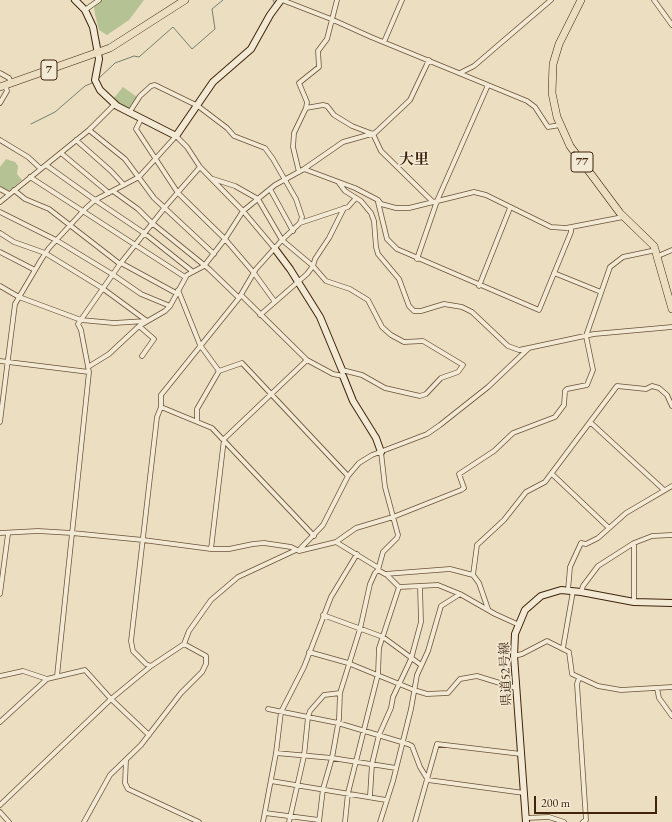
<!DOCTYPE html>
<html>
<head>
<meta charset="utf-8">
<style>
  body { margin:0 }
  #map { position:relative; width:672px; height:822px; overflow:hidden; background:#ecdec0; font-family:"EB Garamond",serif }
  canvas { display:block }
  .scale { position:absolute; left:534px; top:796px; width:123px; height:18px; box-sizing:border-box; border:2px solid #40230a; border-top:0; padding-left:5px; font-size:12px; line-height:14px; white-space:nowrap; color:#40230a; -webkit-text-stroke:3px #f3ead6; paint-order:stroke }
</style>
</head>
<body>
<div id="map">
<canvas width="672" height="822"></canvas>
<div class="scale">200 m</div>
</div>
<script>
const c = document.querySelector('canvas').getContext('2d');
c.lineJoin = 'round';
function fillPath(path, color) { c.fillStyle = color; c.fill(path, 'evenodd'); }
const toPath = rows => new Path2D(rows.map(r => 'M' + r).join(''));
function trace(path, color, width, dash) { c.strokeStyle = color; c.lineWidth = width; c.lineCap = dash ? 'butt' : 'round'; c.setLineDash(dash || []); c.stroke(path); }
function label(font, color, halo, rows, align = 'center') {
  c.font = font + ' "EB Garamond","Noto Serif JP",serif'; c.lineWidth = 3; c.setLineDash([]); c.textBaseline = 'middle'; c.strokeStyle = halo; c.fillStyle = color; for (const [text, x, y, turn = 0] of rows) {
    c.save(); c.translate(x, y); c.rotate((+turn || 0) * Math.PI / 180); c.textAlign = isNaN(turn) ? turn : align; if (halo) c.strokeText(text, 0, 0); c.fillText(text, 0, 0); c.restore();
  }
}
const green = toPath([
  [102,0,144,0,129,20,107,35,99,30,95,14,94,6],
  [123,87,137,97,128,109,113,99],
  [6,159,15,162,18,166,17,174,22,180,8,192,0,187,0,167]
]);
const stream = toPath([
  [273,0,275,4],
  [97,80,115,63,134,56,139,57,173,27,192,49,215,29,212,9,223,0],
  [31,124,55,112,85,86,92,83]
]);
const street = toPath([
  [282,0,331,19,371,37,527,101,535,107,548,127,560,125],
  [654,0,672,25],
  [85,10,99,0],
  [384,42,402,0],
  [0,73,9,78,11,83],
  [460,73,474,66,551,0],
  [0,103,7,91,5,85],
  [306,108,307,102,299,83,319,67,318,51,327,39,337,0],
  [129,113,140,96,151,86,155,85,198,106,227,128,234,136,265,148,273,159,296,199,302,217,300,223],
  [141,119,136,129,178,193,225,239,254,273,275,302],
  [89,130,125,159,154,198,214,254],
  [0,140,28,157,41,169],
  [76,140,111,171,124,185],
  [61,153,109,193],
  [46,165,95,200,144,233,192,271],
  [304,169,355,188,378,200,381,204,396,208,409,208,474,192,486,195,551,227,566,228,623,217],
  [299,172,293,147,294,133,306,108,323,105,327,106,334,115,352,126,373,134,381,151,433,202],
  [30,177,185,277],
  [213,179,235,186,258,199,282,240,313,266,307,274,260,315],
  [339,183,345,191,361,201,371,213,374,221,376,247,378,254,399,279,409,306,414,311,421,311,444,304,462,307,472,312,508,346,519,350,594,334,672,327],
  [0,189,9,194],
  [270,189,293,231],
  [14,190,25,199,49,209,120,264],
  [113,191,138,209,152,223,209,269,239,298],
  [0,202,89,130,115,104],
  [378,202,387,239,397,249,539,310,571,232,571,227],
  [0,212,56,240,112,274,141,294,170,306],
  [0,233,14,242,45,253,102,288,147,321],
  [0,252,35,270],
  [658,256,672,250],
  [417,259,437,201,488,85],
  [121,263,176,293],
  [554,273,601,292],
  [0,286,19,297,81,320,114,323,146,321],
  [479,286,510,208],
  [178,290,200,345,219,371,242,363,348,476],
  [241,295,307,360,333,374,343,376,342,370,362,375,385,388,420,396,426,394,441,378,458,372,463,365,423,341,404,342,391,335,382,327,368,300,350,289,326,281,313,266,315,259,329,238,344,208],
  [139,326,154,339,142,356],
  [0,361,89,372],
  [88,367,109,354,139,326,165,311,170,306,187,275,204,266,225,239,243,211,275,185,304,169,343,142,375,133,410,100,429,60],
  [161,407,212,428,314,536],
  [197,421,197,409,219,371],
  [0,422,15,304,41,260,49,248,86,208,95,200,139,177,176,136,187,147,200,167,243,211,275,249],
  [590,422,664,490],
  [381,452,385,487,398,535,397,538,383,552,378,570,385,574,450,569,473,575],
  [552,474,609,528],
  [0,533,38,531,72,533,143,540,211,549,229,549,253,544,264,543,291,547,299,551,336,542,356,528,393,517,461,490,464,488,459,474,494,451,513,433,555,417,564,405,565,391,567,389,587,385,593,370,586,336,610,267,623,257,656,250],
  [336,542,377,567],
  [634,543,634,602],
  [211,549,224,439,307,360],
  [300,549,323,525,348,476,359,463,372,455,427,434,440,425,488,387,529,348],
  [386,574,399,587,438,585,460,594],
  [568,590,570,567,581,543,586,544,598,538,626,513,672,486],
  [581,592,583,586,598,566,634,543,652,536,672,535],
  [0,594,8,534],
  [488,609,479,583,473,575,477,545,504,520,526,492,545,482,617,386,646,389,652,386,659,388,667,395,672,406],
  [323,615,383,637,421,665],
  [563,648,573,591],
  [309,652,348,663,414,690,427,694,448,693,460,679,477,676,516,688],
  [514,656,522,654,547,641,569,652,572,674,598,686,621,690,672,687],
  [151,666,146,664,133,651,131,641,157,417,161,407,161,395,239,298,256,269,282,240,300,223,348,207,356,198],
  [0,676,23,671,47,679],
  [57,676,89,372,81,330,78,324,120,264,166,206,200,167],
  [579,678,577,684,586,820,583,822],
  [657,688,659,698,672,716],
  [268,709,338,723,408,744,412,746,420,767,428,780,524,793],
  [0,722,47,679,85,670,111,699,149,735],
  [276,753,332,758,396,768],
  [126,760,125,783,128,789,199,822],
  [271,781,386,800],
  [370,796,372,764,379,735,391,708,393,697,411,659,421,622,420,586],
  [0,805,111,699,151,666,184,644,189,631,211,600,238,577,296,550],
  [0,812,9,822],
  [265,813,319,820],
  [526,818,549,817,564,822],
  [84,822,110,775,141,745,181,693,202,672,206,664,206,656,184,644],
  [263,822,276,753,281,712,304,667,331,597,357,554],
  [289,822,304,756,308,717,310,711,324,695,340,693],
  [319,822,323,789,332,758,339,719,340,693,360,629,370,584,375,573,378,570],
  [345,822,348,793,378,674,379,648,399,587],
  [380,822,393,781,411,709,417,675,428,651,441,606,460,594,495,614,517,624],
  [415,822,437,744,521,754]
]);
const secondary = toPath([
  [75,0,85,10,93,27,99,59,95,80,100,90,117,106,176,136,213,82,251,49,270,15,281,0],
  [275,249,290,269,320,317,342,370],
  [343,376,353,401,376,438,381,452],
  [526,822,514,656,515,634,525,610,541,596,561,590,581,592,634,602,672,603]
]);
const primary = toPath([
  [581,0,559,44,553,64,552,93,557,117,570,146,620,213,654,246,672,309],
  [0,87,110,48,185,0]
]);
const shields = [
  [49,70,16],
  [582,162,22]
];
const shieldNames = [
  ["7",49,70],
  ["77",582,162]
];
const streetNames = [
  ["県道52号線",506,674,-92]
];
const quarterNames = [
  ["大里",414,160]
];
fillPath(green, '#b5c294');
trace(stream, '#757f71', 1);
trace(street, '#6b5238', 5.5);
trace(secondary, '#40230a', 8);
trace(primary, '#40230a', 8);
trace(street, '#f3ead6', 4);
trace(secondary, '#f3ead6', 6);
trace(primary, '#ecdec0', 7);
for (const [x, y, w] of shields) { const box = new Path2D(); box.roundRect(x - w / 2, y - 10, w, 20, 3); c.fillStyle = '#f3ead6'; c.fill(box); trace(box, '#40230a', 1); }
label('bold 12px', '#40230a', null, shieldNames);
label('13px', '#40230a', '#f3ead6', streetNames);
label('bold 15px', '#40230a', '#f3ead6', quarterNames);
</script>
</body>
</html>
